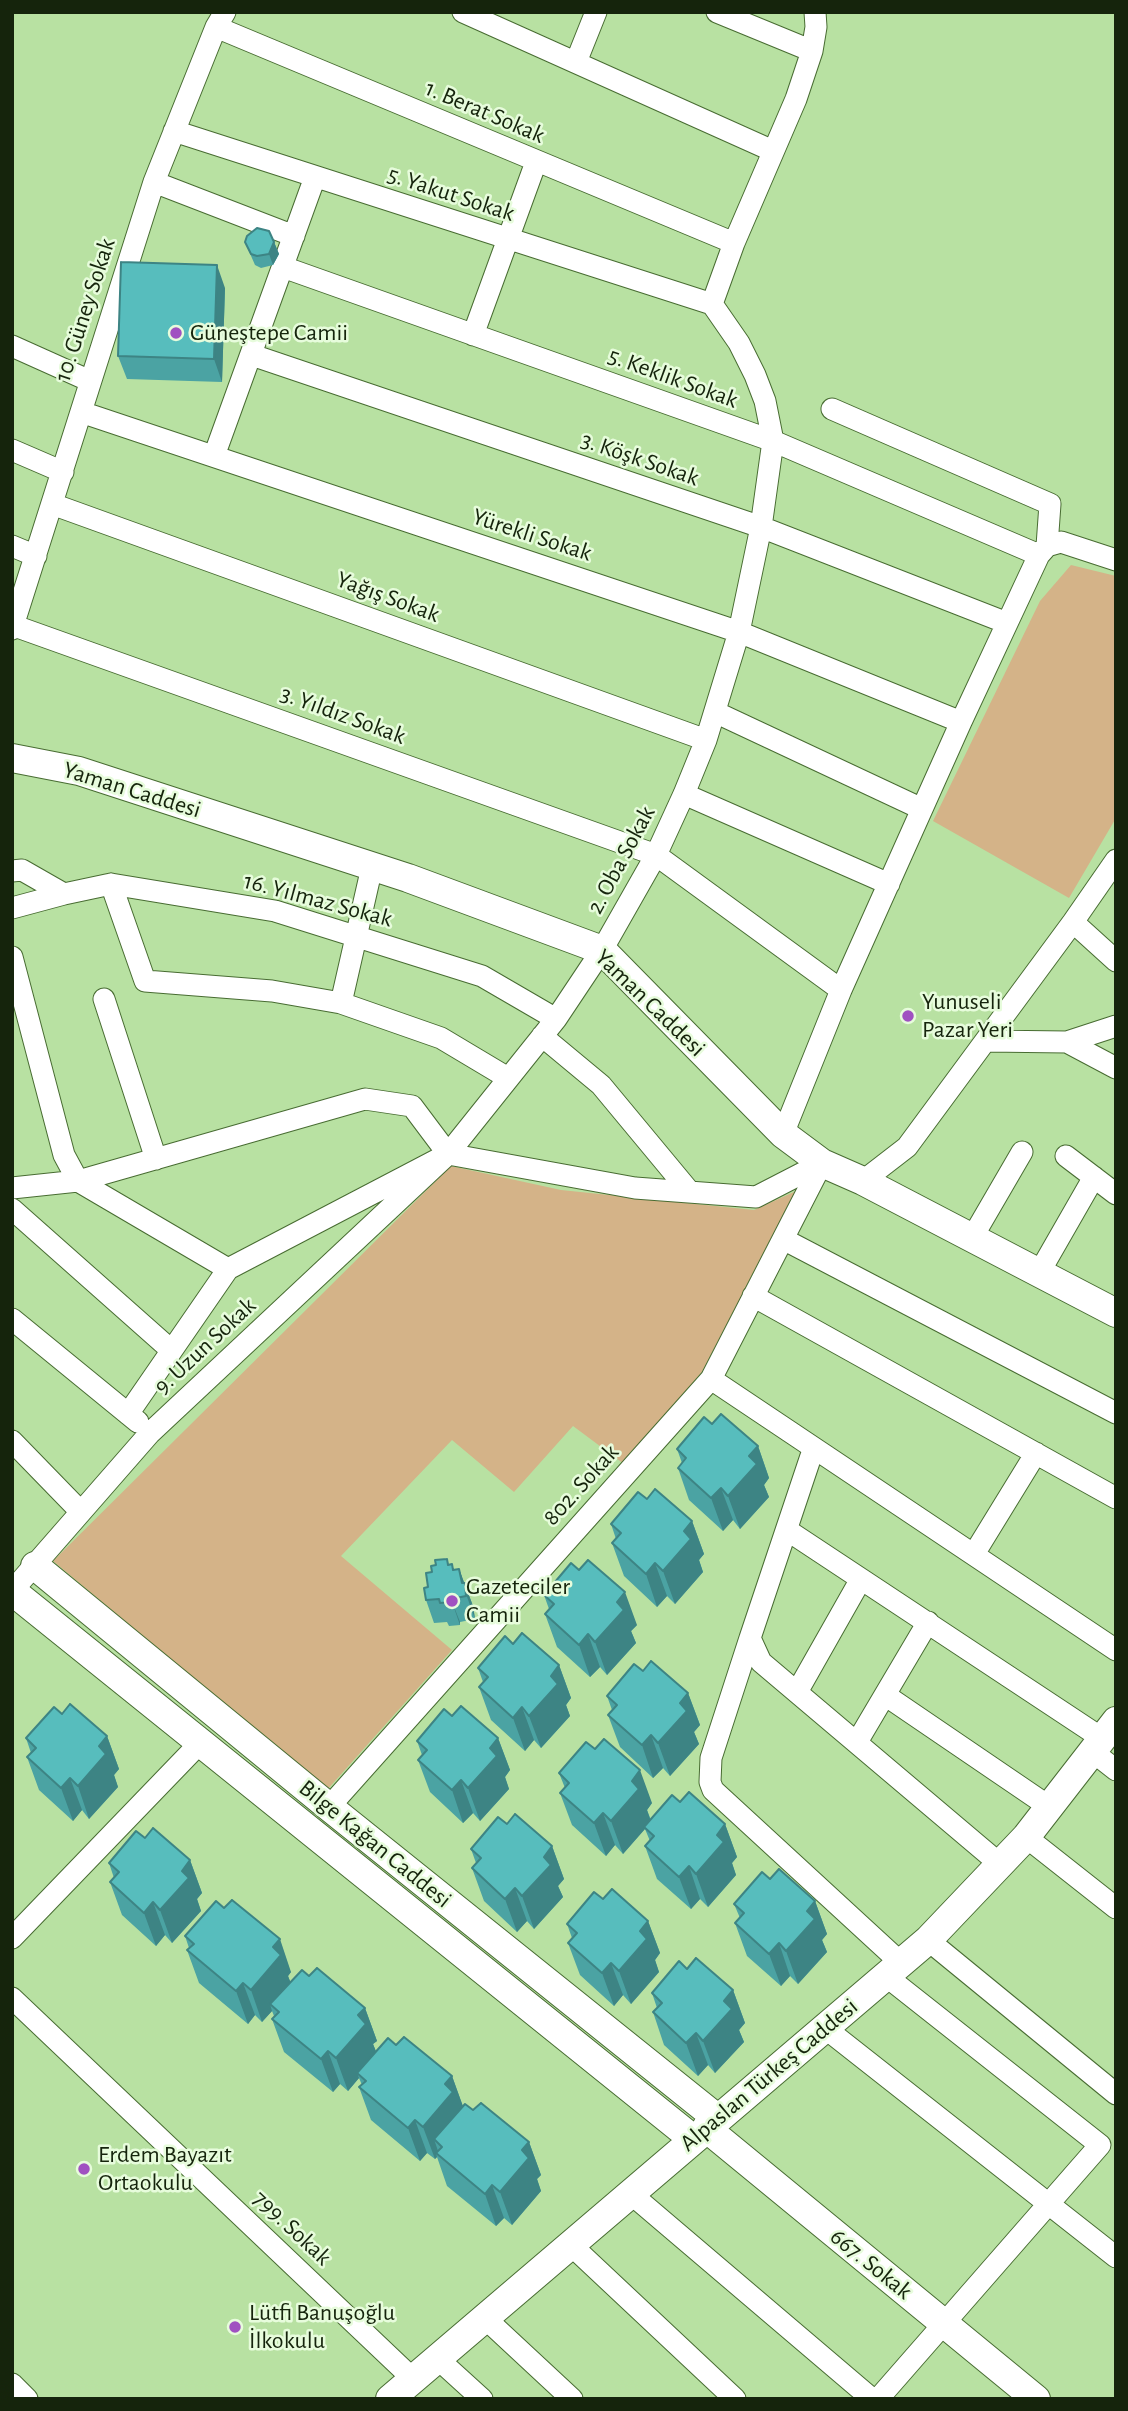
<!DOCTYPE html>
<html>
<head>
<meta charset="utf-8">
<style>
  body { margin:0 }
  #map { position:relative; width:1128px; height:2411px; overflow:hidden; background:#b8e1a2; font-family:"Alegreya Sans",sans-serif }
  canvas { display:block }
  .frame { position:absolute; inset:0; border:14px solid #15240c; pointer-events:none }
</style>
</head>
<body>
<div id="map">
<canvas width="1128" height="2411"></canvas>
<div class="frame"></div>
</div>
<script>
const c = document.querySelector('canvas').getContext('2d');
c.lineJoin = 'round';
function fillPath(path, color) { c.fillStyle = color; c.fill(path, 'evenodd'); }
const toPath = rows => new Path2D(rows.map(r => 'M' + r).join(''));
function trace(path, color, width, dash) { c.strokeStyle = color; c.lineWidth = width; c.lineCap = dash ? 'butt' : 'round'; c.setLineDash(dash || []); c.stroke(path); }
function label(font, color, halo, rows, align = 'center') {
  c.font = font + ' "Alegreya Sans",sans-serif'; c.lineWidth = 5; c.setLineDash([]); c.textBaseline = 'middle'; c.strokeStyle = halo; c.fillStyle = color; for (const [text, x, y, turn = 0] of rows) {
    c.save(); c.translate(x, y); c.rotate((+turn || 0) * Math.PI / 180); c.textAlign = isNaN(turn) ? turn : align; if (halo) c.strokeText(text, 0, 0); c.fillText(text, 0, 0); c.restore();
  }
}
const green = toPath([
  [1071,565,1116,576,1116,818,1069,898,933,821,1040,601],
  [451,1166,561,1190,754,1210,796,1191,702,1372,624,1464,573,1426,514,1492,452,1440,341,1556,452,1650,327,1790,53,1561]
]);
const street = toPath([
  [463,12,773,151],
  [717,12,812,51],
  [216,27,734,243],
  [576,62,596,12],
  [174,131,712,304],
  [154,182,294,236],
  [283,267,773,441,1039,555],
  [473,335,536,162],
  [12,346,90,381],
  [252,355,761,527,1007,623],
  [832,409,1050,504,1047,546],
  [81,412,739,632,961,722],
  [12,450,63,472],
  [214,456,315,177],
  [52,504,706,740],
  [12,546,36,556],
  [1047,546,1061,542,1116,560],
  [12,625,656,855,841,990],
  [12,629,154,182,216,27,225,12],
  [715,712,922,809],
  [684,794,889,884],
  [12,871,22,870,64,894],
  [111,884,145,981,272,991,341,1003,441,1038,508,1078],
  [12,908,64,894,111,884,275,911,482,976,556,1019],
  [1073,922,1116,961],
  [12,957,64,1155,78,1181,365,1099,412,1106,448,1154],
  [104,999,156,1159],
  [341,1003,372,867],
  [542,1036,601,1085,689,1191],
  [986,1041,1067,1042,1116,1026],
  [1067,1042,1116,1068],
  [783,1134,841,990,961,722,1039,555,1047,546],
  [1066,1156,1116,1194],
  [863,1181,907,1147,1073,922,1116,860],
  [12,1188,78,1181,228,1269],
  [12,1209,171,1350],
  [972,1238,1022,1152],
  [783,1239,1116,1413],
  [1039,1273,1094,1177],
  [753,1296,1116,1498],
  [12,1319,138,1422],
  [711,1379,1116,1650],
  [128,1414,228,1269,448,1154,635,1188,756,1197,822,1163],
  [12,1441,81,1512],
  [813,1450,750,1638,761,1662,1001,1865],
  [787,1530,1103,1739],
  [974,1554,1036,1453],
  [12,1591,150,1433,448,1154,556,1019,602,950,656,855,684,794,706,740,739,632,761,527,773,441,765,401,755,375,739,343,712,304,734,243,796,99,812,51,816,27,815,12],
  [750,1638,711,1758,710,1782,713,1790,901,1963],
  [797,1692,861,1579],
  [885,1695,1051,1808],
  [857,1742,928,1622],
  [1093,1752,1116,1770],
  [329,1807,711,1379,822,1163],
  [1026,1837,1116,1908],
  [12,1938,200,1743],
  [928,1940,1116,2094],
  [12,1998,413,2379],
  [825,2028,1116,2257],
  [630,2193,872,2399],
  [571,2245,735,2399],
  [486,2319,572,2399],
  [438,2359,482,2399],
  [12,2384,27,2399],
  [878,2399,1100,2145,886,1976]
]);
const secondary = toPath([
  [12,758,79,771,408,878,602,950,783,1134,822,1163,863,1181,1116,1313],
  [35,1566,329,1807,718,2119],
  [12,1591,693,2139],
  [706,2128,1036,2399],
  [390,2399,928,1940,1026,1837,1116,1721]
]);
const wall = toPath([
  [245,242,274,242,279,254,273,265,261,268,255,265],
  [225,288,222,382,127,379,118,356],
  [712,1424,758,1446,769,1478,764,1485,769,1497,740,1529,733,1520,723,1531,689,1500,678,1468,682,1463,677,1449],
  [692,1521,704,1554,699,1560,703,1572,675,1604,667,1596,657,1607,624,1576,612,1543,616,1539,611,1524],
  [447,1559,449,1565,454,1569,459,1569,473,1606,475,1619,460,1622,460,1625,449,1626,447,1622,434,1623,426,1600,432,1572,436,1565],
  [544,1595,637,1625,631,1631,636,1643,607,1675,600,1667,590,1677,557,1647,545,1614,549,1609],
  [513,1644,559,1665,571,1698,566,1705,570,1716,541,1748,534,1740,525,1751,491,1720,479,1687,483,1682,478,1668],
  [643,1671,688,1693,700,1725,694,1732,699,1744,670,1776,663,1768,653,1778,620,1747,608,1715,612,1710,607,1696],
  [62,1714,107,1736,119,1769,114,1775,118,1787,89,1819,82,1810,73,1821,39,1790,27,1757,31,1753,26,1738],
  [452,1716,498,1738,510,1770,505,1777,509,1789,480,1821,473,1813,463,1823,430,1792,418,1760,422,1755,417,1741],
  [559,1773,652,1803,647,1810,651,1820,680,1802,725,1824,737,1857,732,1863,736,1875,708,1907,700,1899,691,1909,657,1879,645,1846,650,1841,645,1829,623,1854,615,1845,606,1856,572,1825,560,1793,565,1788],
  [507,1824,552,1846,564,1879,558,1886,563,1897,534,1929,527,1921,517,1932,484,1901,472,1868,476,1863,471,1849],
  [145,1838,190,1860,202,1893,197,1899,201,1911,172,1943,165,1935,156,1946,122,1915,110,1882,114,1878,109,1863],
  [770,1879,815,1901,827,1934,822,1940,827,1952,798,1984,790,1976,781,1986,747,1956,735,1923,740,1918,734,1904],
  [603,1899,648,1921,660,1953,655,1960,659,1972,631,2004,623,1995,614,2006,580,1975,568,1943,572,1938,567,1924],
  [185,1936,291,1972,288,1976,290,1982,309,1976,365,2008,377,2041,373,2044,376,2052,396,2045,452,2076,463,2107,473,2110,529,2142,541,2175,537,2179,541,2191,512,2225,504,2218,496,2226,447,2186,437,2157,435,2159,427,2153,420,2161,371,2120,359,2087,362,2085,359,2078,348,2091,340,2084,333,2092,284,2052,272,2019,274,2016,272,2011,262,2022,255,2015,248,2024,199,1983,187,1950,189,1948],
  [687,1969,733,1990,745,2023,739,2030,744,2042,715,2073,708,2065,698,2076,664,2045,653,2012,657,2008,652,1993]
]);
const shadedWall = toPath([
  [274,242,279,254,273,265,269,254],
  [217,265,225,288,222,382,214,359],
  [758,1446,769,1478,764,1485,769,1497,740,1529,728,1496,749,1456],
  [721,1488,733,1520,723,1531,711,1498],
  [692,1521,704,1554,699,1560,703,1572,675,1604,663,1571,684,1531],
  [655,1563,667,1596,657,1607,646,1574],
  [459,1569,473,1606,475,1619,462,1583],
  [625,1592,637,1625,631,1631,636,1643,607,1675,595,1642,617,1602],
  [451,1599,460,1622,460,1625,452,1602],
  [588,1634,600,1667,590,1677,579,1645],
  [559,1665,571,1698,566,1705,570,1716,541,1748,529,1716,551,1676],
  [688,1693,700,1725,694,1732,699,1744,670,1776,658,1743,680,1703],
  [522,1707,534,1740,525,1751,513,1718],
  [651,1735,663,1768,653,1778,642,1745],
  [107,1736,119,1769,114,1775,118,1787,89,1819,78,1786,99,1746],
  [498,1738,510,1770,505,1777,509,1789,480,1821,468,1788,490,1748],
  [640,1770,652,1803,647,1810,651,1822,623,1854,611,1821,632,1781],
  [70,1778,82,1810,73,1821,61,1788],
  [461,1780,473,1813,463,1823,452,1790],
  [603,1813,615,1845,606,1856,594,1823],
  [725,1824,737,1857,732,1863,736,1875,708,1907,696,1874,717,1835],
  [552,1846,564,1879,558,1886,563,1897,534,1929,522,1896,544,1857],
  [190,1860,202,1893,197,1899,201,1911,172,1943,160,1910,182,1871],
  [689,1866,700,1899,691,1909,679,1877],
  [515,1888,527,1921,517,1932,505,1899],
  [815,1901,827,1934,822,1940,827,1952,798,1984,786,1951,807,1911],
  [153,1902,165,1935,156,1946,144,1913],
  [648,1921,660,1953,655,1960,659,1972,631,2004,619,1971,640,1931],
  [280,1939,291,1972,288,1976,293,1988,270,2004,272,2011,262,2022,251,1990,273,1947],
  [779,1943,790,1976,781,1986,769,1954],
  [611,1963,623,1995,614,2006,602,1973],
  [243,1983,255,2015,248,2024,236,1991],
  [733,1990,745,2023,739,2030,744,2042,715,2073,703,2041,724,2001],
  [365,2008,377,2041,373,2044,378,2056,357,2073,359,2078,348,2091,336,2058,358,2015],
  [696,2033,708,2065,698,2076,686,2043],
  [328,2051,340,2084,333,2092,321,2059],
  [452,2076,464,2109,442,2147,434,2139,439,2154,436,2153,437,2157,435,2159,423,2127,445,2084],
  [415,2120,427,2153,420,2161,408,2128],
  [529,2142,541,2175,537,2179,541,2191,512,2225,500,2192,522,2150],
  [492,2185,504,2218,496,2226,485,2194]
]);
const building = toPath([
  [257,228,269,231,274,242,269,254,257,256,251,254,245,242,247,236,257,228],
  [121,262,217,265,214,359,118,356,121,262],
  [721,1414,758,1446,749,1456,757,1464,728,1496,721,1488,711,1498,678,1468,686,1458,677,1449,704,1417,712,1424,721,1414],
  [655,1489,692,1521,684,1531,691,1539,663,1571,655,1563,646,1574,612,1543,621,1533,611,1524,638,1492,647,1499,655,1489],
  [447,1559,448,1565,452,1564,453,1570,459,1569,462,1583,465,1583,466,1596,451,1599,452,1602,440,1603,439,1599,426,1600,424,1588,428,1587,426,1573,432,1572,431,1566,436,1565,435,1560,447,1559],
  [588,1560,625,1592,617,1602,624,1610,595,1642,588,1634,579,1645,545,1614,554,1604,544,1595,571,1563,579,1570,588,1560],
  [522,1633,559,1665,551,1676,558,1684,529,1716,522,1707,513,1718,479,1687,488,1677,478,1668,505,1636,513,1644,522,1633],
  [651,1661,688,1693,680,1703,687,1711,658,1743,651,1735,642,1745,608,1715,617,1705,607,1696,634,1664,643,1671,651,1661],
  [70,1704,107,1736,99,1746,106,1754,78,1786,70,1778,61,1788,27,1757,36,1748,26,1738,54,1707,62,1714,70,1704],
  [461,1706,498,1738,490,1748,497,1756,468,1788,461,1780,452,1790,418,1760,427,1750,417,1741,444,1709,452,1716,461,1706],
  [604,1739,640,1770,632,1781,639,1789,611,1821,603,1813,594,1823,560,1793,569,1783,559,1773,586,1742,595,1749,604,1739],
  [689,1792,725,1824,717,1835,724,1842,696,1874,689,1866,679,1877,645,1846,654,1836,644,1827,672,1795,680,1802,689,1792],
  [515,1814,552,1846,544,1857,551,1865,522,1896,515,1888,505,1899,472,1868,481,1858,471,1849,498,1817,507,1824,515,1814],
  [153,1828,190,1860,182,1871,189,1878,160,1910,153,1902,144,1913,110,1882,119,1872,109,1863,136,1831,145,1838,153,1828],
  [779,1869,815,1901,807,1911,815,1919,786,1951,779,1943,769,1954,735,1923,744,1913,734,1904,762,1872,770,1879,779,1869],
  [612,1889,648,1921,640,1931,647,1939,619,1971,611,1963,602,1973,568,1943,577,1933,567,1924,594,1892,603,1899,612,1889],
  [232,1900,280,1939,273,1947,281,1955,251,1990,243,1983,236,1991,187,1950,194,1944,185,1936,216,1901,224,1908,232,1900],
  [696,1958,733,1990,724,2001,732,2009,703,2041,696,2033,686,2043,653,2012,662,2003,652,1993,679,1961,687,1969,696,1958],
  [317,1968,365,2008,358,2015,366,2024,336,2058,328,2051,321,2059,272,2019,279,2012,270,2004,302,1970,309,1976,317,1968],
  [404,2037,452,2076,445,2084,453,2092,423,2127,415,2120,408,2128,359,2087,366,2081,357,2073,388,2038,396,2045,404,2037],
  [481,2103,529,2142,522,2150,529,2158,500,2192,492,2185,485,2194,436,2153,442,2147,434,2139,465,2104,473,2110,481,2103]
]);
const markers = [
  [176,333,7,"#a051c1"],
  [908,1016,7,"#a051c1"],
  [452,1601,7,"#a051c1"],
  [84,2169,7,"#a051c1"],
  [235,2327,7,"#a051c1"]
];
const streetNames = [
  ["1. Berat Sokak",485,112,23],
  ["5. Yakut Sokak",451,194,18],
  ["10. Güney Sokak",85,310,-72],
  ["5. Keklik Sokak",673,378,20],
  ["3. Köşk Sokak",640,459,19],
  ["Yürekli Sokak",532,535,18],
  ["Yağış Sokak",388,597,20],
  ["3. Yıldız Sokak",343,715,20],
  ["Yaman Caddesi",132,790,17],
  ["2. Oba Sokak",621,860,-62],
  ["16. Yılmaz Sokak",318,900,15],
  ["Yaman Caddesi",650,1003,44],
  ["9. Uzun Sokak",205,1346,-43],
  ["802. Sokak",581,1485,-48],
  ["Bilge Kağan Caddesi",375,1844,39],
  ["Alpaslan Türkeş Caddesi",769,2075,-40],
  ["799. Sokak",292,2228,43],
  ["667. Sokak",871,2264,39]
];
const poiNames = [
  ["Güneştepe Camii",190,333],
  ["Yunuseli",922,1002],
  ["Pazar Yeri",922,1030],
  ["Gazeteciler",466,1587],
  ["Camii",466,1615],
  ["Erdem Bayazıt",98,2155],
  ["Ortaokulu",98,2183],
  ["Lütfi Banuşoğlu",249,2313],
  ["İlkokulu",249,2341]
];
fillPath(green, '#d4b388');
trace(street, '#486c32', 23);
trace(secondary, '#486c32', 30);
trace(street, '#fff', 21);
trace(secondary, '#fff', 28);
fillPath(wall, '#4ba3a3');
fillPath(shadedWall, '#3d8484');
fillPath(building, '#57bdbd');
trace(building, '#3d8484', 2);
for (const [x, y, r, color] of markers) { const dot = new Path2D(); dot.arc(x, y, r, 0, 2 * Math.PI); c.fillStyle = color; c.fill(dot); trace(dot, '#e7fcdc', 2.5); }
label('24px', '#15240c', '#e7fcdc', streetNames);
label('24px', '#15240c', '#e7fcdc', poiNames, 'left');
</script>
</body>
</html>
